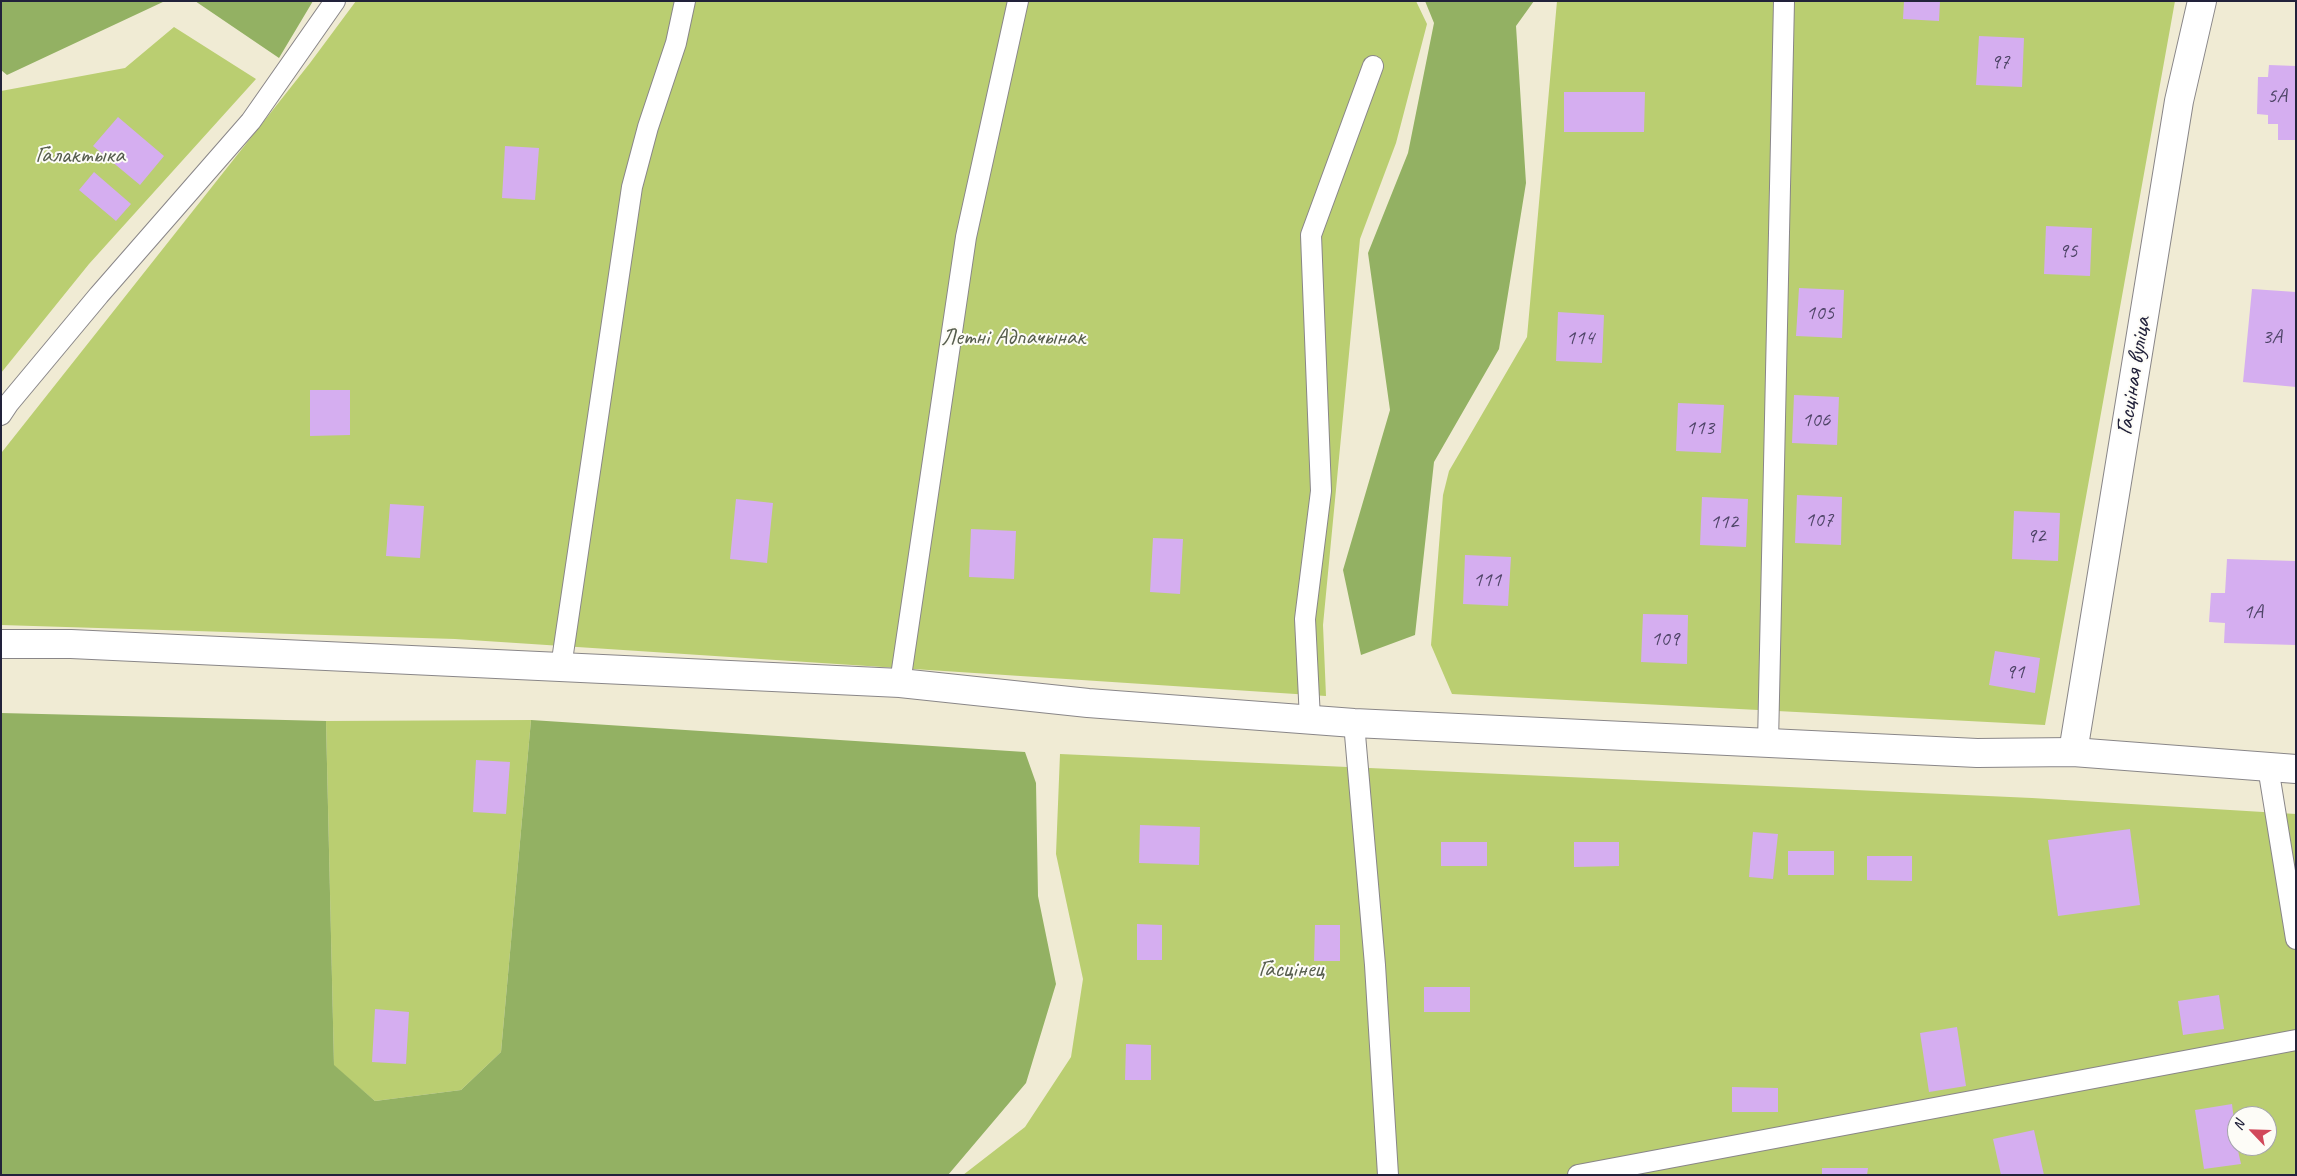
<!DOCTYPE html>
<html>
<head>
<meta charset="utf-8">
<style>
  body { margin:0 }
  #map { position:relative; width:2297px; height:1176px; overflow:hidden; background:#f0ebd4; font-family:Caveat,sans-serif }
  canvas { display:block }
  .frame { position:absolute; inset:0; border:2px solid #22223b; pointer-events:none }
  .north { position:absolute; left:2227px; top:1106px; width:50px; height:50px; box-sizing:border-box; background:#fdfcf7; border:1px solid #a5a5ac; border-radius:50%; rotate:294deg; font-size:14px; font-weight:700; line-height:20px; text-align:center; color:#22223b }
  .north::after { content:''; display:block; margin:auto; width:18px; height:22px; background:#d1495b; clip-path:polygon(50% 0,100% 100%,50% 72%,0 100%) }
</style>
</head>
<body>
<div id="map">
<canvas width="2297" height="1176"></canvas>
<div class="frame"></div>
<div class="north">N</div>
</div>
<script>
const c = document.querySelector('canvas').getContext('2d');
c.lineJoin = 'round';
function fillPath(path, color) { c.fillStyle = color; c.fill(path, 'evenodd'); }
const toPath = rows => new Path2D(rows.map(r => 'M' + r).join(''));
function trace(path, color, width, dash) { c.strokeStyle = color; c.lineWidth = width; c.lineCap = dash ? 'butt' : 'round'; c.setLineDash(dash || []); c.stroke(path); }
function label(font, color, halo, rows, align = 'center') {
  c.font = font + ' Caveat,sans-serif'; c.lineWidth = 4; c.setLineDash([]); c.textBaseline = 'middle'; c.strokeStyle = halo; c.fillStyle = color; for (const [text, x, y, turn = 0] of rows) {
    c.save(); c.translate(x, y); c.rotate((+turn || 0) * Math.PI / 180); c.textAlign = isNaN(turn) ? turn : align; if (halo) c.strokeText(text, 0, 0); c.fillText(text, 0, 0); c.restore();
  }
}
const green = toPath([
  [356,1,1416,1,1427,24,1396,143,1360,239,1323,625,1326,696,455,639,1,625,2,452,310,63],
  [1557,1,2175,1,2045,725,1452,694,1431,645,1443,495,1449,471,1527,337],
  [174,27,256,79,89,264,1,373,1,91,125,68],
  [531,720,501,1052,461,1090,375,1101,334,1066,326,721],
  [1060,754,2032,798,2296,814,2296,1175,963,1175,1025,1127,1071,1057,1083,979,1056,854],
  [2237,1116,2267,1116,2267,1146,2237,1146]
]);
const forest = toPath([
  [1,1,165,1,7,75,1,70],
  [195,1,313,1,279,58],
  [1425,1,1534,1,1516,26,1526,183,1499,349,1434,462,1415,635,1361,655,1343,570,1390,410,1368,253,1408,153,1434,23],
  [1,713,326,721,334,1065,375,1101,461,1090,501,1052,531,720,1025,752,1036,783,1038,896,1056,984,1026,1083,948,1175,1,1175]
]);
const building = toPath([
  [1904,1,1940,1,1939,21,1903,19],
  [1979,36,2024,38,2022,87,1976,85],
  [2269,65,2296,66,2296,140,2278,140,2278,124,2268,124,2268,115,2257,114,2258,77,2268,77],
  [1564,92,1645,92,1644,132,1564,132],
  [118,117,164,156,140,185,93,146],
  [505,146,539,148,535,200,502,198],
  [94,172,131,204,116,221,79,190],
  [2046,226,2092,228,2090,276,2044,274],
  [1799,288,1844,290,1842,338,1796,336],
  [2252,289,2296,292,2296,387,2243,382],
  [1558,312,1604,315,1602,363,1556,361],
  [310,390,350,390,350,435,310,436],
  [1794,395,1839,397,1837,445,1792,443],
  [1678,403,1724,405,1721,453,1676,451],
  [1797,495,1842,497,1841,545,1795,543],
  [1702,497,1748,499,1746,547,1700,545],
  [736,499,773,503,767,563,730,559],
  [390,504,424,506,420,558,386,556],
  [2014,511,2060,513,2058,561,2012,559],
  [971,529,1016,531,1014,579,969,577],
  [1153,538,1183,539,1180,594,1150,592],
  [1465,555,1511,557,1508,606,1463,604],
  [2227,559,2296,561,2296,645,2224,643,2225,623,2209,622,2211,593,2225,593],
  [1643,614,1688,615,1687,664,1641,662],
  [1995,651,2040,658,2035,693,1989,685],
  [476,760,510,762,506,814,473,812],
  [1140,825,1200,827,1199,865,1139,863],
  [2130,829,2140,905,2058,916,2048,840],
  [1753,832,1778,834,1773,879,1749,877],
  [1441,842,1487,842,1487,866,1441,866],
  [1574,842,1619,842,1619,866,1574,867],
  [1788,851,1834,851,1834,875,1788,875],
  [1867,856,1912,856,1912,881,1867,880],
  [1137,924,1162,925,1162,960,1137,960],
  [1315,925,1340,925,1340,961,1314,961],
  [1424,987,1470,987,1470,1012,1424,1012],
  [2219,995,2224,1029,2183,1035,2178,1001],
  [375,1009,409,1012,406,1064,372,1062],
  [1957,1027,1966,1086,1929,1092,1920,1033],
  [1126,1044,1151,1045,1151,1080,1125,1080],
  [1732,1087,1778,1088,1778,1112,1732,1112],
  [2232,1104,2237,1146,2241,1164,2204,1169,2195,1110],
  [2034,1130,2044,1175,2001,1175,1993,1139],
  [1822,1168,1868,1168,1867,1175,1822,1175]
]);
const service = toPath([
  [1,415,9,403,99,295,251,121,335,1],
  [561,667,632,187,648,127,676,43,685,1],
  [900,683,966,237,1018,1],
  [1310,719,1305,619,1321,491,1311,235,1373,66],
  [1354,723,1375,965,1388,1175],
  [1768,743,1784,1],
  [2268,767,2296,939],
  [1578,1175,2296,1040]
]);
const minor = toPath([
  [2073,752,2179,101,2202,1]
]);
const tertiary = toPath([
  [1,644,71,644,900,683,1088,703,1354,723,1977,753,2073,752,2296,769]
]);
const numberNames = [
  ["97",2000,62],
  ["5А",2277,96],
  ["95",2068,251],
  ["105",1820,313],
  ["3А",2272,337],
  ["114",1580,338],
  ["106",1816,420],
  ["113",1700,428],
  ["107",1819,520],
  ["112",1724,522],
  ["92",2036,536],
  ["111",1487,580],
  ["1А",2253,612],
  ["109",1665,639],
  ["91",2015,672]
];
const parkNames = [
  ["Галактыка",80,156],
  ["Летні Адпачынак",1013,338],
  ["Гасцінец",1291,970]
];
const streetNames = [
  ["Гасціная вуліца",2134,376,-81]
];
fillPath(green, '#bace71');
fillPath(forest, '#93b163');
fillPath(building, '#d5aef0');
trace(service, '#898688', 22);
trace(minor, '#898688', 30);
trace(tertiary, '#898688', 30);
trace(service, '#fff', 20);
trace(minor, '#fff', 28);
trace(tertiary, '#fff', 28);
label('21px', '#4f4568', null, numberNames);
label('24px', '#575e4e', '#fdfcf7', parkNames);
label('24px', '#22223b', '#fdfcf7', streetNames);
</script>
</body>
</html>
